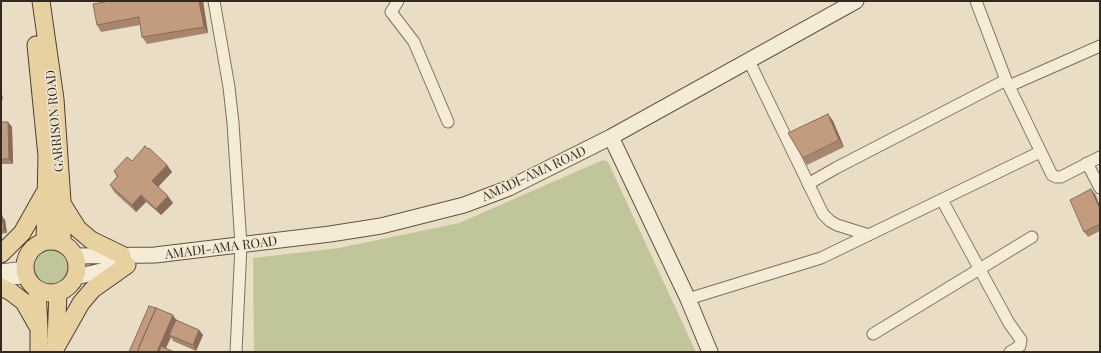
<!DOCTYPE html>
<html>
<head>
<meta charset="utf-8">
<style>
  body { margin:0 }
  #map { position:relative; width:1101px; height:353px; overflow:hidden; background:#e9dec5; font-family:"Playfair Display",serif }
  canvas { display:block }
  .frame { position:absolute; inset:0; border:2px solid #34291f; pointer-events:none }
</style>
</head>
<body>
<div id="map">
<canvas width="1101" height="353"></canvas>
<div class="frame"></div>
</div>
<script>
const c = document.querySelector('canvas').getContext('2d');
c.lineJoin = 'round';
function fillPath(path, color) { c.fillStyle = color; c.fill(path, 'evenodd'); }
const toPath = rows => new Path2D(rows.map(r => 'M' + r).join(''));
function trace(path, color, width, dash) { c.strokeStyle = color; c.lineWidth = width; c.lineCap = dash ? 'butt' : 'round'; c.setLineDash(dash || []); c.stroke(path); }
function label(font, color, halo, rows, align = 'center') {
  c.font = font + ' "Playfair Display",serif'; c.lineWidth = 3; c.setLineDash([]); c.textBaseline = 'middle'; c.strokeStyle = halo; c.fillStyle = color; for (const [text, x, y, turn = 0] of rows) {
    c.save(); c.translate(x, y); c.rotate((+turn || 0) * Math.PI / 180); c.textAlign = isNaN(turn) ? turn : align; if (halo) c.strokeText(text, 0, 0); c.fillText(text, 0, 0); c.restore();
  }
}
const green = toPath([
  [603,160,608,162,696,352,254,352,253,258,339,248,459,223],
  '32 267a18 18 0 1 1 36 0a18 18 0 1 1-36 0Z'
]);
const street = toPath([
  [214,1,229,87,233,123,241,245,236,352],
  [398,1,391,12,414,42,448,122],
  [976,1,1006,80,1052,175,1056,177,1061,177,1100,157],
  [749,61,823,214,830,221,837,225,869,235],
  [1009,86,1100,46],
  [1087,163,1100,188],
  [808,184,836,168,1006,80],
  [942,200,1009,323,1021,340,1020,346,1010,352],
  [1,270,25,267],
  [1,281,27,277],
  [688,299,821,258,1040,152],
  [873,334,1032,237]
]);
const secondary = toPath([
  [611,137,688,299,710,352],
  [75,256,155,255,330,234,381,226,464,205,509,188,611,137,856,1],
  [76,277,126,265]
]);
const primary = toPath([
  [41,1,55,99,62,201,62,243],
  [36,45,47,156,45,241],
  [63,205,78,229,91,240,122,255],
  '25 267a26 26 0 1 1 52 0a26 26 0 1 1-52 0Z',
  [1,254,22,233,44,194],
  [1,287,11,292,24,302,37,325],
  [37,289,39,329,39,352],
  [56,342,58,292],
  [55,349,81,303,93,289,127,265]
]);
const wall = toPath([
  [99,1,203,1,208,33,147,44,142,37,140,25,101,32,97,25,100,3],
  [828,114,833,121,844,147,807,165,803,158],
  [1,122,8,122,12,127,13,164,1,164],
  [132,161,167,165,172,172,158,187,173,203,161,215,146,202,136,212,114,192,110,185,117,177,114,171],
  [1095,194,1100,206,1100,231,1088,237,1084,232],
  [1,217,5,220,7,233,1,234],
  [156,308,173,315,176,320,199,330,203,335,196,351,173,341,171,337,166,348,129,352]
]);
const shadedWall = toPath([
  [199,1,203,1,208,33,204,27],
  [1,87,3,100,1,98],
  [828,114,833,121,844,147,839,140],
  [8,122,12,127,13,164,9,159],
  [167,165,172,172,157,188,152,181],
  [1091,189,1095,194,1100,206,1100,209],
  [141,195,146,202,136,212,132,205],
  [168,196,173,203,161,215,156,209],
  [2,216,5,220,7,233,4,230],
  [173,315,177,321,169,335,171,337,164,352,157,352],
  [199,330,203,335,196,351,193,345]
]);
const building = toPath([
  [110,1,199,1,204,27,142,37,139,17,97,25,93,4,110,1],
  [828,114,839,140,803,158,788,133,828,114],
  [1,122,8,122,9,159,1,159,1,122],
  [145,146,148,149,149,148,167,165,152,181,168,196,156,209,141,195,132,205,110,185,118,176,114,171,127,157,132,161,145,146],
  [1091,189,1100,209,1100,224,1084,232,1070,200,1091,189],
  [2,216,4,230,1,230,1,217,2,216],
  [149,306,156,308,137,352,129,352,149,306],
  [156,308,173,315,157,352,137,352,156,308],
  [176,320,199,330,193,345,169,335,176,320],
  [161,346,174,352,159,352,161,346]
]);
const streetNames = [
  ["GARRISON ROAD",55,121,-95],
  ["AMADI-AMA ROAD",534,174,-25],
  ["AMADI-AMA ROAD",221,248,-7]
];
fillPath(green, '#c1c69a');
trace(street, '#82705d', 13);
trace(secondary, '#645240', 17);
trace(primary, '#503f31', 19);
trace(street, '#f5ecd7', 11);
trace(secondary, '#f5ecd7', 15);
trace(primary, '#e8d1a1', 17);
fillPath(wall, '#a8856d');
fillPath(shadedWall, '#886c59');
fillPath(building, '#c39b7f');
trace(building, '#886c59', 1);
label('13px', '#34291f', '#f1e8d4', streetNames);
</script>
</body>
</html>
